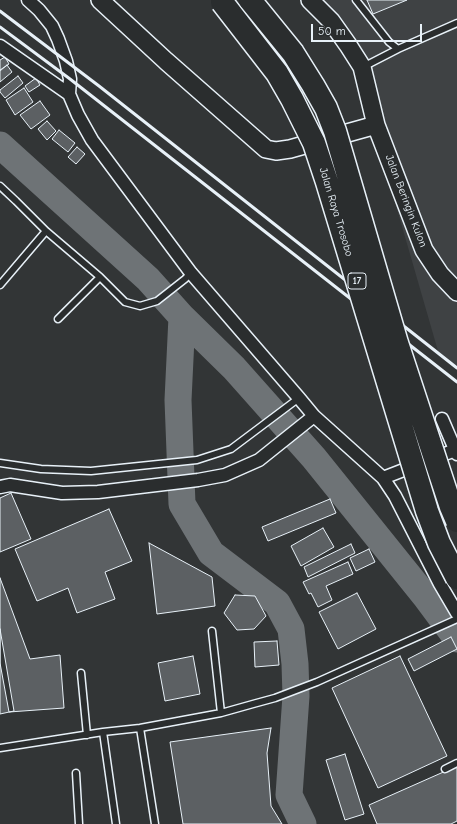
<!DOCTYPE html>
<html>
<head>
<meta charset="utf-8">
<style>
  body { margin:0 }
  #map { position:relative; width:457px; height:824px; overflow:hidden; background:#323536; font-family:"Comic Neue",sans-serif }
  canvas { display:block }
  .scale { position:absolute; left:311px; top:24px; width:111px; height:18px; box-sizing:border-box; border:2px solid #e8f1f8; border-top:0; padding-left:5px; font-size:12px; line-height:14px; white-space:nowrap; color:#e8f1f8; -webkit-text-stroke:3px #2a2d2e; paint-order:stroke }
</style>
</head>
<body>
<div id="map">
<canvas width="457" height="824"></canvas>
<div class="scale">50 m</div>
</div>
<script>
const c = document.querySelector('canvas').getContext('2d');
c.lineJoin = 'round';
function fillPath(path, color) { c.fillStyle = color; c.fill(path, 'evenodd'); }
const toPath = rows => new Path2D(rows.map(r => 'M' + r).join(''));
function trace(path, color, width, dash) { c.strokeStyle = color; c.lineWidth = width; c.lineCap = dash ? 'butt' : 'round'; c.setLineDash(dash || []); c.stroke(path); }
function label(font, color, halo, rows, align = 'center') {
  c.font = font + ' "Comic Neue",sans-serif'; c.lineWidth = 3; c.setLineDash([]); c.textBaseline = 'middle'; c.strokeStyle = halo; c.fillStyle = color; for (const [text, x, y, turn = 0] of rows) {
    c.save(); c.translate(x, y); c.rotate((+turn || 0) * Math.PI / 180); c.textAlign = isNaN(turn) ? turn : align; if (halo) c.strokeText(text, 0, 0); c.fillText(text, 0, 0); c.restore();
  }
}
const built = toPath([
  [306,0,457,0,457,366,438,351,384,164,364,59]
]);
const river = toPath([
  [0,145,148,279,182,317,178,400,182,504,211,553,277,603,291,629,295,664,296,696,289,795,303,824],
  [182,317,234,368,314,458,425,596,457,639]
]);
const building = toPath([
  [367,0,407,0,373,14,367,0],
  [5,57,9,64,0,70,0,60,5,57],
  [7,65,12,72,0,82,0,71,7,65],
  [18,76,23,83,5,98,0,92,0,90,18,76],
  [36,78,40,85,29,92,25,86,36,78],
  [24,88,33,102,15,115,6,100,24,88],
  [40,101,50,115,31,129,20,115,40,101],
  [47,121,56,131,47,140,38,129,47,121],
  [59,130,75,143,68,152,52,139,59,130],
  [77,147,85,154,76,164,68,157,77,147],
  [11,493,31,539,0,552,0,498,11,493],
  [330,499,336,513,268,541,262,527,330,499],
  [109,509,132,561,105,572,115,599,77,613,68,588,37,601,15,549,109,509],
  [323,528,334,547,301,566,291,546,323,528],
  [149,543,212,577,215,606,157,614,149,543],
  [351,544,355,553,308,577,304,567,351,544],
  [369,549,375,562,356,571,350,558,369,549],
  [348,562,353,574,326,586,332,600,318,607,311,593,309,594,303,582,348,562],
  [0,578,30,659,60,655,64,708,9,712,0,663,0,578],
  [357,593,376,629,338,649,319,612,357,593],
  [235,595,255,596,266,616,254,629,237,630,224,613,235,595],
  [0,629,14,711,0,714,0,629],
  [451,637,457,649,414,671,408,659,451,637],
  [277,641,279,665,255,667,254,642,277,641],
  [193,656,200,694,165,701,158,663,193,656],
  [400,656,447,756,378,788,332,688,400,656],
  [271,728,267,753,271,806,282,824,183,824,170,742,271,728],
  [345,754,364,814,345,820,326,760,345,754],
  [457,766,457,821,451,824,377,824,369,805,457,766]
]);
const lane = toPath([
  [356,0,389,42,398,49],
  [363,67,398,49,457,23],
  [0,186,16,201,46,231,100,277,125,302,140,306,157,301,185,279,191,273],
  [0,285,46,231],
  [58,319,100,277],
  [0,463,41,469,91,471,197,460,231,449,299,398],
  [212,631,221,713],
  [81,673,87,735],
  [140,728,155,824],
  [103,732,116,824],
  [0,748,103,732,140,728,221,713,253,704,275,698,317,682,457,619],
  [445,769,457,763],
  [76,773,79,824]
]);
const street = toPath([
  [28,0,39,10,52,26,58,39,66,61,70,79,69,94,78,115,92,140,191,273,299,398,314,416,383,478,395,496,440,584,457,613],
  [0,46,69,94],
  [442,419,457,454],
  [383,478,455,450],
  [0,487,10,485,62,493,98,492,198,480,225,475,259,460,314,416]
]);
const secondary = toPath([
  [100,0,166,61,266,149,276,151,290,149,376,125],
  [310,0,331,21,348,45,362,67,376,125,424,250,440,274,457,292]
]);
const rail = toPath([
  [0,11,99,86,457,368],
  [0,27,70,79,457,382]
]);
const highwayBridge = toPath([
  [250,0,293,53,313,85,326,108,335,131,397,343,451,507,457,521],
  [222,2,277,73,292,99,314,143,327,182,427,511,439,543,457,578]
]);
const shields = [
  [357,281,18]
];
const shieldNames = [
  ["17",357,281]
];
const streetNames = [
  ["Jalan Beringin Kulon",406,201,69],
  ["Jalan Raya Trosobo",336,212,73]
];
fillPath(built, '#3f4244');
trace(river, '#6e7376', 27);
fillPath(building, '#5c6063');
trace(building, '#e8f1f8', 1);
trace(lane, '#e8f1f8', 9);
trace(street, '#e8f1f8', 15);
trace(secondary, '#e8f1f8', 20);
trace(lane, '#2a2d2e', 6);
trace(street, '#2a2d2e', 12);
trace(secondary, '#2a2d2e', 17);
trace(rail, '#e8f1f8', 3);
trace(highwayBridge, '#e8f1f8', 25, []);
trace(highwayBridge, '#2a2d2e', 22);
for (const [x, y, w] of shields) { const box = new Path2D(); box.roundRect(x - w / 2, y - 8, w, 16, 3); c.fillStyle = '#2a2d2e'; c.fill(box); trace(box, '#e8f1f8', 1); }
label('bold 10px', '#e8f1f8', null, shieldNames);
label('11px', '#e8f1f8', '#2a2d2e', streetNames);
</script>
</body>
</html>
